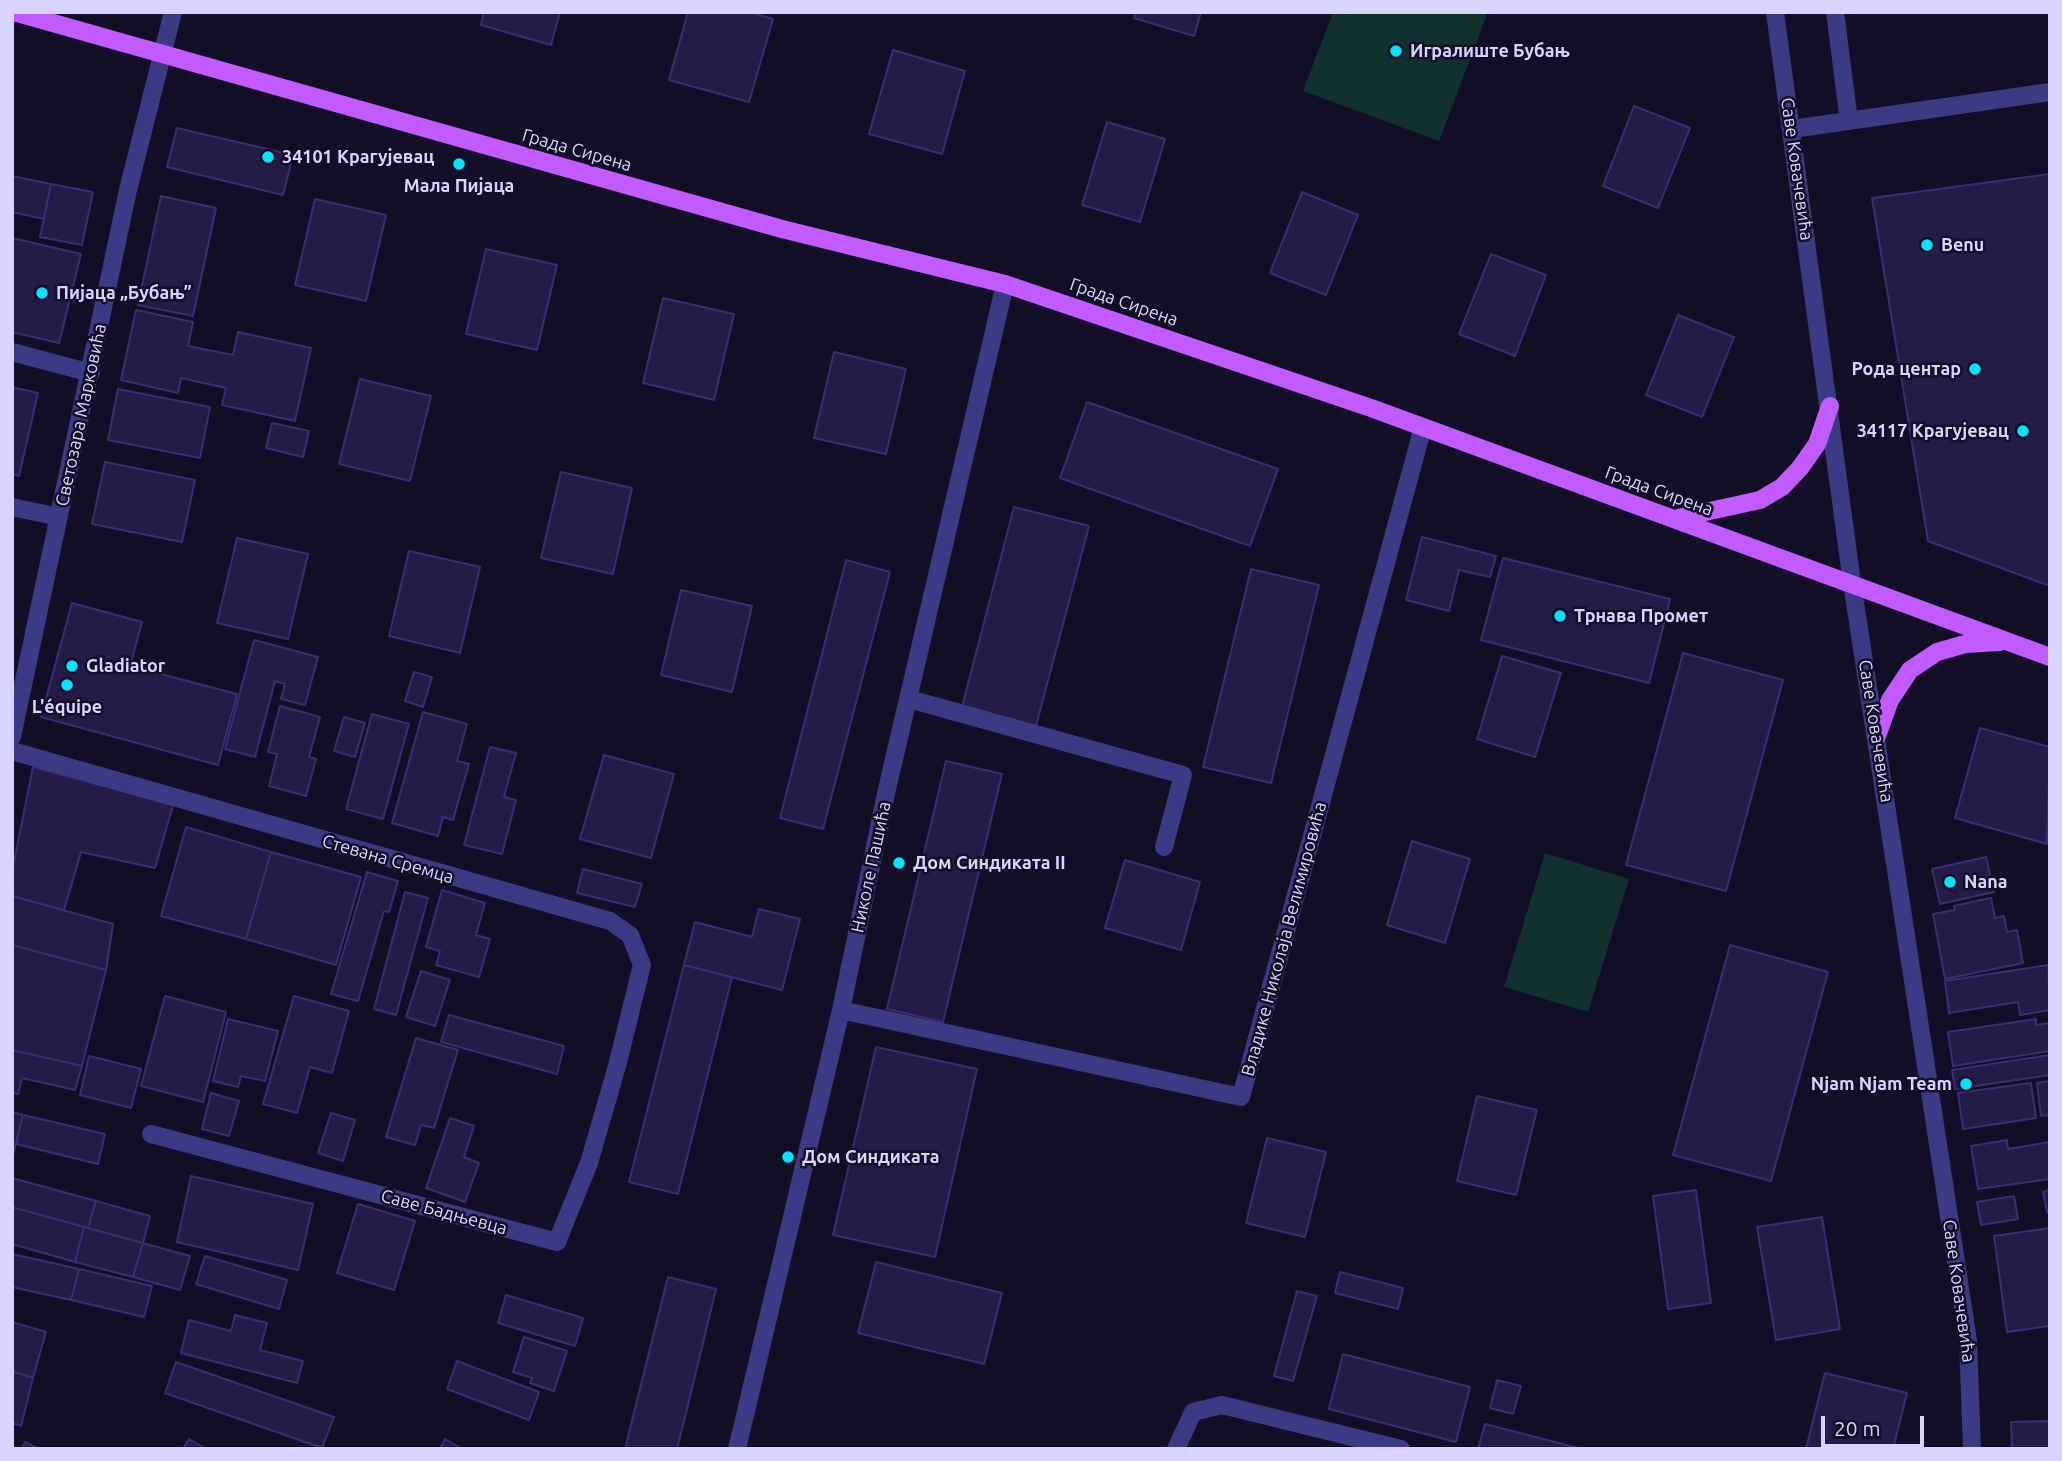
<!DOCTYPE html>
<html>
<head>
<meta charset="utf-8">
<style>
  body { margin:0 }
  #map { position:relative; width:2062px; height:1461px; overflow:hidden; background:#130f26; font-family:Ubuntu,sans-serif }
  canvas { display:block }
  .frame { position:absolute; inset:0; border:14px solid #d9d4ff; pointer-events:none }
  .scale { position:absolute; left:1821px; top:1416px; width:103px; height:32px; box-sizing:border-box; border:4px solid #d9d4ff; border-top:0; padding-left:9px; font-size:21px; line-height:24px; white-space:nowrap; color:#d9d4ff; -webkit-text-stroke:5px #130f26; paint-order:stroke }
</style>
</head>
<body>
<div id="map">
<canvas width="2062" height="1461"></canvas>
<div class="frame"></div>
<div class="scale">20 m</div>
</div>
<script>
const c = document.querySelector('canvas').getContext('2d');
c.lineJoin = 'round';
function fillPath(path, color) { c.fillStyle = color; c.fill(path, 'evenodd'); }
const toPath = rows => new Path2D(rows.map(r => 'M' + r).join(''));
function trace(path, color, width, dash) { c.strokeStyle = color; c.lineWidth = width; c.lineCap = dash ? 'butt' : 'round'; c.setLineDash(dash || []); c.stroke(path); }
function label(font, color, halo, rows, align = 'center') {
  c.font = font + ' Ubuntu,sans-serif'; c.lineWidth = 5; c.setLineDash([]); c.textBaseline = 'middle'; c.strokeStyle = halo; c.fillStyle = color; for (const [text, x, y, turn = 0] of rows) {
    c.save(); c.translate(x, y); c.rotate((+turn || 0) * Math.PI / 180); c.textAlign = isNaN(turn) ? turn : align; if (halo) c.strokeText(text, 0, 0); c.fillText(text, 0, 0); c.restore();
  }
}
const green = toPath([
  [1333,12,1488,12,1439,141,1303,91],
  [1545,853,1629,879,1588,1012,1504,987]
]);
const building = toPath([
  [484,12,560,12,551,45,481,25,484,12],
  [688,12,749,12,773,19,749,102,669,80,688,12],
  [1136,12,1201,12,1194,36,1134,18,1136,12],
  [893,50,965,71,942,154,869,134,893,50],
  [1634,106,1690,128,1658,208,1603,186,1634,106],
  [1107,122,1165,139,1140,222,1082,205,1107,122],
  [177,128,293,155,283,195,167,167,177,128],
  [2050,174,2050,586,1928,541,1872,198,2050,174],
  [12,176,51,184,44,219,12,212,12,176],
  [51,184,93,192,82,245,40,237,51,184],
  [1302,192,1358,215,1326,295,1270,273,1302,192],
  [161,196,216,208,193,316,138,305,161,196],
  [315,199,386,215,366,301,295,285,315,199],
  [12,238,81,254,59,343,12,332,12,238],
  [486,249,557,265,537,350,466,334,486,249],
  [1491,254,1546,275,1515,356,1459,334,1491,254],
  [663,298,734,314,714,400,643,383,663,298],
  [136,310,193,322,188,346,233,355,238,332,311,348,295,421,222,405,226,388,181,378,178,393,121,380,136,310],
  [1678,315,1734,337,1702,417,1646,395,1678,315],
  [834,352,906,369,886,454,814,438,834,352],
  [360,379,431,396,410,481,339,464,360,379],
  [12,387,38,393,19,476,12,474,12,387],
  [118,389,210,407,200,458,108,440,118,389],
  [1087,402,1278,469,1250,546,1060,478,1087,402],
  [272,423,309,431,303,457,266,448,272,423],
  [105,462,195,480,182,542,92,524,105,462],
  [561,472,632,488,613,574,541,558,561,472],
  [1014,507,1089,526,1036,726,962,707,1014,507],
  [1422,537,1496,556,1490,577,1459,570,1449,611,1406,600,1422,537],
  [237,538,308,554,288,639,217,623,237,538],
  [409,551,480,567,460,653,389,636,409,551],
  [1503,558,1670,599,1649,683,1481,640,1503,558],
  [846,560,890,572,823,829,780,818,846,560],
  [1251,569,1319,585,1271,783,1203,767,1251,569],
  [681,590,752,606,732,692,661,675,681,590],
  [72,603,142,622,130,666,237,694,218,765,41,717,72,603],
  [254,640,318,657,305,705,281,699,285,684,275,681,255,757,225,749,254,640],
  [1683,653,1783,680,1726,891,1626,865,1683,653],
  [1502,656,1561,673,1535,757,1477,739,1502,656],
  [414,672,432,677,423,707,405,701,414,672],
  [280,706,320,717,309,757,316,759,306,796,269,786,277,754,268,752,280,706],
  [423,712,467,724,457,761,469,764,453,820,443,817,438,836,392,823,423,712],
  [372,714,409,724,383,819,346,809,372,714],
  [344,717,365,723,355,757,334,751,344,717],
  [1980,728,2050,747,2047,844,1955,818,1980,728],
  [490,747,516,753,504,797,516,800,502,854,464,845,490,747],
  [604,755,674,774,651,858,580,839,604,755],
  [946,761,1002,774,943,1022,887,1009,946,761],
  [33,767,173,805,155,868,81,852,64,910,12,896,12,872,33,767],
  [186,827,271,852,246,939,161,916,186,827],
  [1412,841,1470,859,1445,943,1387,925,1412,841],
  [271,852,361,877,336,965,246,939,271,852],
  [1986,857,1994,892,1940,904,1932,869,1986,857],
  [1125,860,1200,882,1181,950,1105,928,1125,860],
  [583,869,642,884,635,907,577,893,583,869],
  [367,872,398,881,389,912,384,911,358,1001,331,994,367,872],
  [442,890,485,903,476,935,490,939,479,977,436,965,440,951,426,947,442,890],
  [405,892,428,898,396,1015,374,1009,405,892],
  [12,896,113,924,106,970,12,945,12,896],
  [1991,898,1995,918,2004,916,2007,932,2017,930,2023,963,1945,979,1933,914,1955,910,1954,906,1991,898],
  [759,909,800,919,782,990,684,965,695,922,752,937,759,909],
  [12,945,106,970,82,1066,12,1050,12,945],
  [1730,945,1828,972,1771,1181,1673,1155,1730,945],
  [684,965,732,977,678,1194,629,1182,684,965],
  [2048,965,2050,1010,2020,1015,2018,1002,1949,1013,1945,981,2048,965],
  [421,971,450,980,435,1026,406,1017,421,971],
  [165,996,226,1012,203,1102,141,1086,165,996],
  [294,996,349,1011,332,1073,310,1067,297,1113,263,1104,294,996],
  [449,1015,564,1046,557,1074,441,1042,449,1015],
  [228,1019,278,1031,265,1081,241,1076,238,1087,213,1081,228,1019],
  [2036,1019,2036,1025,2050,1023,2050,1051,1953,1066,1948,1032,2036,1019],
  [416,1038,458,1050,434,1128,421,1125,415,1145,386,1137,416,1038],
  [876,1047,977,1069,935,1257,833,1235,876,1047],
  [12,1050,82,1066,75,1090,22,1078,18,1094,12,1093,12,1050],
  [2050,1055,2050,1075,1955,1089,1952,1070,2050,1055],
  [89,1056,141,1069,131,1108,80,1095,89,1056],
  [2050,1081,2050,1115,2041,1116,2037,1083,2050,1081],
  [2031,1083,2036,1118,1963,1129,1958,1093,2031,1083],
  [211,1093,239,1101,229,1136,202,1129,211,1093],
  [1477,1096,1537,1110,1516,1195,1457,1181,1477,1096],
  [12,1112,23,1115,12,1159,12,1112],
  [331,1113,355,1120,343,1161,318,1153,331,1113],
  [23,1115,105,1134,98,1164,16,1144,23,1115],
  [450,1118,474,1126,464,1157,479,1163,465,1202,426,1188,450,1118],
  [1267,1138,1326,1152,1305,1237,1246,1223,1267,1138],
  [2007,1140,2008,1149,2050,1142,2050,1179,1978,1189,1971,1146,2007,1140],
  [191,1176,313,1204,298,1270,177,1242,191,1176],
  [12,1178,96,1201,88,1228,12,1207,12,1178],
  [1696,1190,1711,1303,1668,1309,1653,1196,1696,1190],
  [2050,1190,2050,1212,2047,1212,2043,1192,2050,1190],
  [2014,1196,2018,1219,1981,1225,1977,1202,2014,1196],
  [96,1201,150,1216,143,1243,88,1228,96,1201],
  [358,1204,415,1221,394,1290,337,1273,358,1204],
  [12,1207,84,1227,75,1262,12,1244,12,1207],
  [1822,1217,1840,1329,1776,1340,1757,1227,1822,1217],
  [84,1227,143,1243,133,1277,75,1262,84,1227],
  [2050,1228,2050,1326,2007,1332,1994,1236,2050,1228],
  [143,1243,190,1256,180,1290,133,1277,143,1243],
  [12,1254,79,1269,71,1300,12,1287,12,1254],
  [205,1256,287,1280,279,1309,196,1284,205,1256],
  [876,1262,1002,1293,984,1364,858,1333,876,1262],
  [79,1269,152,1286,144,1317,71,1300,79,1269],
  [1340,1272,1403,1288,1398,1309,1335,1293,1340,1272],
  [668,1277,716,1289,686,1413,677,1449,625,1449,668,1277],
  [1297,1291,1317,1296,1293,1381,1274,1376,1297,1291],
  [506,1295,583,1318,575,1346,498,1323,506,1295],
  [235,1315,267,1323,260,1350,303,1361,297,1383,181,1353,189,1320,231,1331,235,1315],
  [12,1322,46,1332,33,1378,12,1371,12,1322],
  [524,1337,567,1351,554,1391,530,1383,532,1378,513,1372,524,1337],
  [1343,1354,1470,1387,1456,1442,1329,1409,1343,1354],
  [457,1361,539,1392,529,1420,447,1389,457,1361],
  [176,1362,334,1417,322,1448,165,1393,176,1362],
  [12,1371,33,1378,21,1426,12,1423,12,1371],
  [1825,1373,1907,1393,1893,1449,1806,1449,1825,1373],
  [1497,1380,1521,1386,1513,1414,1490,1408,1497,1380],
  [2050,1421,2050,1449,2012,1449,2011,1422,2050,1421],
  [1485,1424,1582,1449,1478,1449,1485,1424],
  [189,1439,206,1449,183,1449,189,1439],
  [445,1439,462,1449,440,1449,445,1439],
  [25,1442,39,1449,22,1449,25,1442]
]);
const minor = toPath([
  [1775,12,1852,583,1968,1340,1972,1449],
  [1835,12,1849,121],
  [1792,129,2050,92],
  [12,352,91,373],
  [12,507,59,517],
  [909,699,1183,775,1164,847],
  [12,737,128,190,173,12],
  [12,751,610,921,630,935,642,965,617,1066,589,1163,557,1242,151,1134],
  [841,1010,1241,1097,1423,427],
  [737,1449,841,1010,887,789,1005,284],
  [1176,1449,1193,1412,1222,1405,1401,1449]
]);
const major = toPath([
  [14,12,782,229,1005,284,1371,408,2050,657],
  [1678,518,1760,500,1782,487,1800,468,1817,444,1830,406],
  [1877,736,1890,700,1910,670,1937,652,1965,644,2000,642]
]);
const markers = [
  [1396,51,7,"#00e5ff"],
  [268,157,7,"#00e5ff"],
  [459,164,7,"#00e5ff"],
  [1927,245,7,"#00e5ff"],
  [42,293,7,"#00e5ff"],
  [1975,369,7,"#00e5ff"],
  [2023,431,7,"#00e5ff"],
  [1560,616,7,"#00e5ff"],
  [72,666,7,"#00e5ff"],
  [67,685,7,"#00e5ff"],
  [899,863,7,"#00e5ff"],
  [1950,882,7,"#00e5ff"],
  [1966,1084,7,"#00e5ff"],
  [788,1157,7,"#00e5ff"]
];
const poiNames = [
  ["Игралиште Бубањ",1410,51],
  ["34101 Крагујевац",282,157],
  ["Мала Пијаца",459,186,"center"],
  ["Benu",1941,245],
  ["Пијаца „Бубањ”",56,293],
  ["Рода центар",1961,369,"right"],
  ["34117 Крагујевац",2009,431,"right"],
  ["Трнава Промет",1574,616],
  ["Gladiator",86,666],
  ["L'équipe",67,707,"center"],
  ["Дом Синдиката II",913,863],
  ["Nana",1964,882],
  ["Njam Njam Team",1952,1084,"right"],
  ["Дом Синдиката",802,1157]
];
const streetNames = [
  ["Града Сирена",577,150,16],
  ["Саве Ковачевића",1797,169,82],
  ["Града Сирена",1124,302,19],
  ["Светозара Марковића",81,415,-78],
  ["Града Сирена",1659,491,20],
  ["Саве Ковачевића",1876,731,81],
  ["Стевана Сремца",388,859,16],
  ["Николе Пашића",871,867,-78],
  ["Владике Николаја Велимировића",1284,939,-75],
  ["Саве Бадњевца",444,1212,15],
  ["Саве Ковачевића",1959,1291,82]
];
fillPath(green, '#12302f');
fillPath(building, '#241b47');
trace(building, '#3b2d73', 2);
trace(minor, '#3d3a85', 18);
trace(major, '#c25bff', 18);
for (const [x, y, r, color] of markers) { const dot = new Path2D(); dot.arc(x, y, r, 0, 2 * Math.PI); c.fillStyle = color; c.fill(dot); trace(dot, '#130f26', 2.5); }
label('bold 18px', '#d9d4ff', '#130f26', poiNames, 'left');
label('18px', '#d9d4ff', '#130f26', streetNames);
</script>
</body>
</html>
